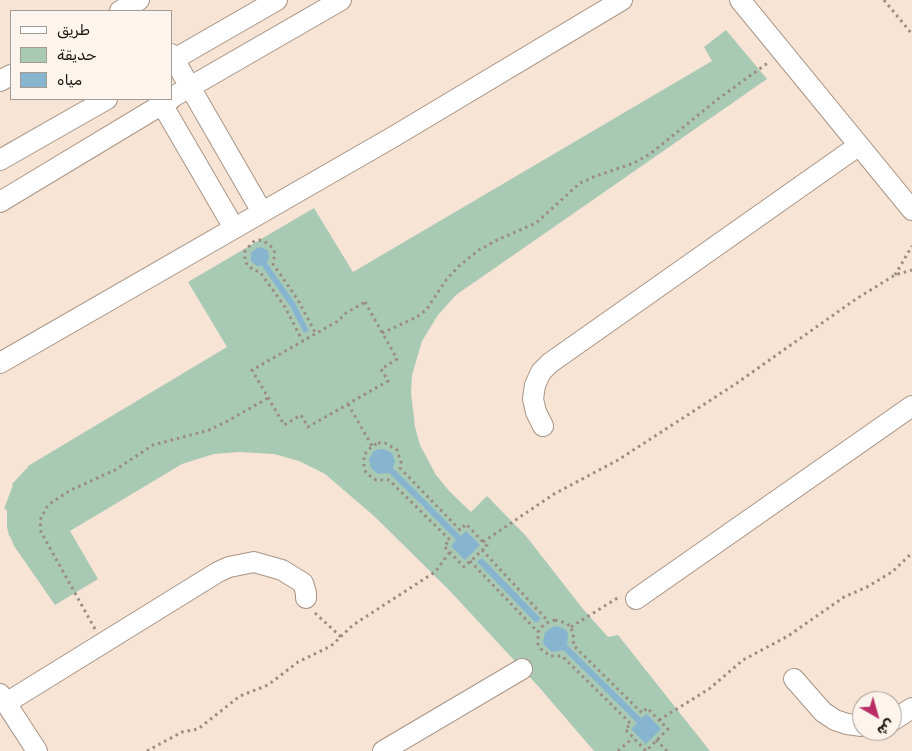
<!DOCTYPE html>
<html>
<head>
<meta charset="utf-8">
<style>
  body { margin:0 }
  #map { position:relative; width:912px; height:751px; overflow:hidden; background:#f8e4d4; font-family:Rubik,"Noto Sans Arabic",sans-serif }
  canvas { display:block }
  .legend { position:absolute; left:10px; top:10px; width:162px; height:90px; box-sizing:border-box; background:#fcf4ed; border:1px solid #a39c95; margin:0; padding:6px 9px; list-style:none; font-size:15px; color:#1d1711 }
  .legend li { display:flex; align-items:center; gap:10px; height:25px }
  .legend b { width:25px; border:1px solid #a39c95 }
  .north { position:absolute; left:852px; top:691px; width:50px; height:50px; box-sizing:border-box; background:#fcf4ed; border:1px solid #a39c95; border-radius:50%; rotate:142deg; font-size:14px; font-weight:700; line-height:20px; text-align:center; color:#1d1711 }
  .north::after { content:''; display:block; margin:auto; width:18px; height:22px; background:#ba2e66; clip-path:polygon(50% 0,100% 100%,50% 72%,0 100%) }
</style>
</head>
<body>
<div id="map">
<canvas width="912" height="751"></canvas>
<ul class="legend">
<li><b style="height:6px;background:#fff"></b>طريق</li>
<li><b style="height:14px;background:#a8cab5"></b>حديقة</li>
<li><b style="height:14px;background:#87b4ce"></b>مياه</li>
</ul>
<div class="north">ش</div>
</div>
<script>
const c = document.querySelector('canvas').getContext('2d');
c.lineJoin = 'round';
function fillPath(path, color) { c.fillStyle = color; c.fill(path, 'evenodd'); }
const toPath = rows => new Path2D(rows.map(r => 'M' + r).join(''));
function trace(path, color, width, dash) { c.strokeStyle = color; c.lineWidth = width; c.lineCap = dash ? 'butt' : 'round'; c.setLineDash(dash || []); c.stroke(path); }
const green = toPath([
  [726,30,767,79,456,295,438,315,422,341,412,375,411,393,415,427,420,445,436,475,450,492,471,512,487,496,526,536,583,609,608,637,618,635,710,751,594,751,538,686,449,590,374,516,325,474,299,461,274,454,239,452,214,454,182,464,70,531,98,579,55,605,14,546,10,536,9,536,7,527,7,510,4,509,13,485,12,484,28,467,28,466,227,347,188,282,314,208,353,272,712,61,704,47]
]);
const water = toPath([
  [261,247,268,251,269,258,267,263,295,303,309,331,304,333,290,306,262,266,257,266,251,261,251,253,257,248],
  [379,449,383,449,392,453,395,461,393,468,461,536,466,531,480,545,465,560,451,546,456,540,420,503,389,473,378,474,371,468,369,459,374,451],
  [482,558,541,619,536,623,477,562],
  [557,626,566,630,568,634,567,645,641,718,647,714,661,729,646,744,631,729,637,723,595,681,563,650,552,652,545,646,543,642,545,632,553,627]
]);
const path = toPath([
  [884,0,912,34],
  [895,275,912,246],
  [365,302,397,359,381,369,388,381,308,427,301,415,284,425,252,370,338,321,346,313,365,302],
  [382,333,417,317,427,309,446,280,459,266,479,250,497,240,536,223,580,183,596,176,634,163,650,154,718,99,769,62],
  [303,342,285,307,260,272,253,270,245,262,245,251,253,242,259,240,264,241,273,248,275,253,273,264,298,300,316,334],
  [348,404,372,446],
  [378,443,385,443,397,450,401,462,400,468,460,530,466,524,487,546,464,567,444,546,450,540,389,480,376,480,366,473,364,467,364,455,372,446,378,443],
  [483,542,554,494,618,460,737,383,856,299,895,275,912,270],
  [482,550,548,621],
  [470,561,538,632],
  [315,613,341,637],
  [555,620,566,623,571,627,574,639,573,645,642,713,647,708,668,729,646,751,625,729,631,724,562,656,550,656,541,649,538,644,538,632,544,624,555,620],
  [571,627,619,597],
  [95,629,41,532,40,520,48,505,69,491,115,470,153,445,209,430,224,423,268,398],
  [659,720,709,689,743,660,788,636,844,597,867,587,892,572,912,553],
  [656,740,667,751],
  [147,751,182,732,198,729,240,696,268,685,298,662,331,646,353,625,435,572,450,552],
  [618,751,633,738]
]);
const street = toPath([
  [740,0,912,210],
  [120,11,139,0],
  [171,54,262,212],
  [171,61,277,0],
  [0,81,11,75],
  [171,98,341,0],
  [159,99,234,228],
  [0,160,107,99],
  [0,202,171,99],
  [0,363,393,137,622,0],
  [543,426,536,412,533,399,535,385,541,372,550,363,858,146],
  [636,599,912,406],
  [794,679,823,712,835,720,847,724,862,726],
  [0,694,37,751],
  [6,703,218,572,229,567,254,562,282,570,303,583,306,593,306,598],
  [892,721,912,708],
  [383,751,522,669]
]);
fillPath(green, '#a8cab5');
fillPath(water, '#87b4ce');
trace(street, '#a79586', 22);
trace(path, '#9a8c80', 3, [2.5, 4]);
trace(street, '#fff', 20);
</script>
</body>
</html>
